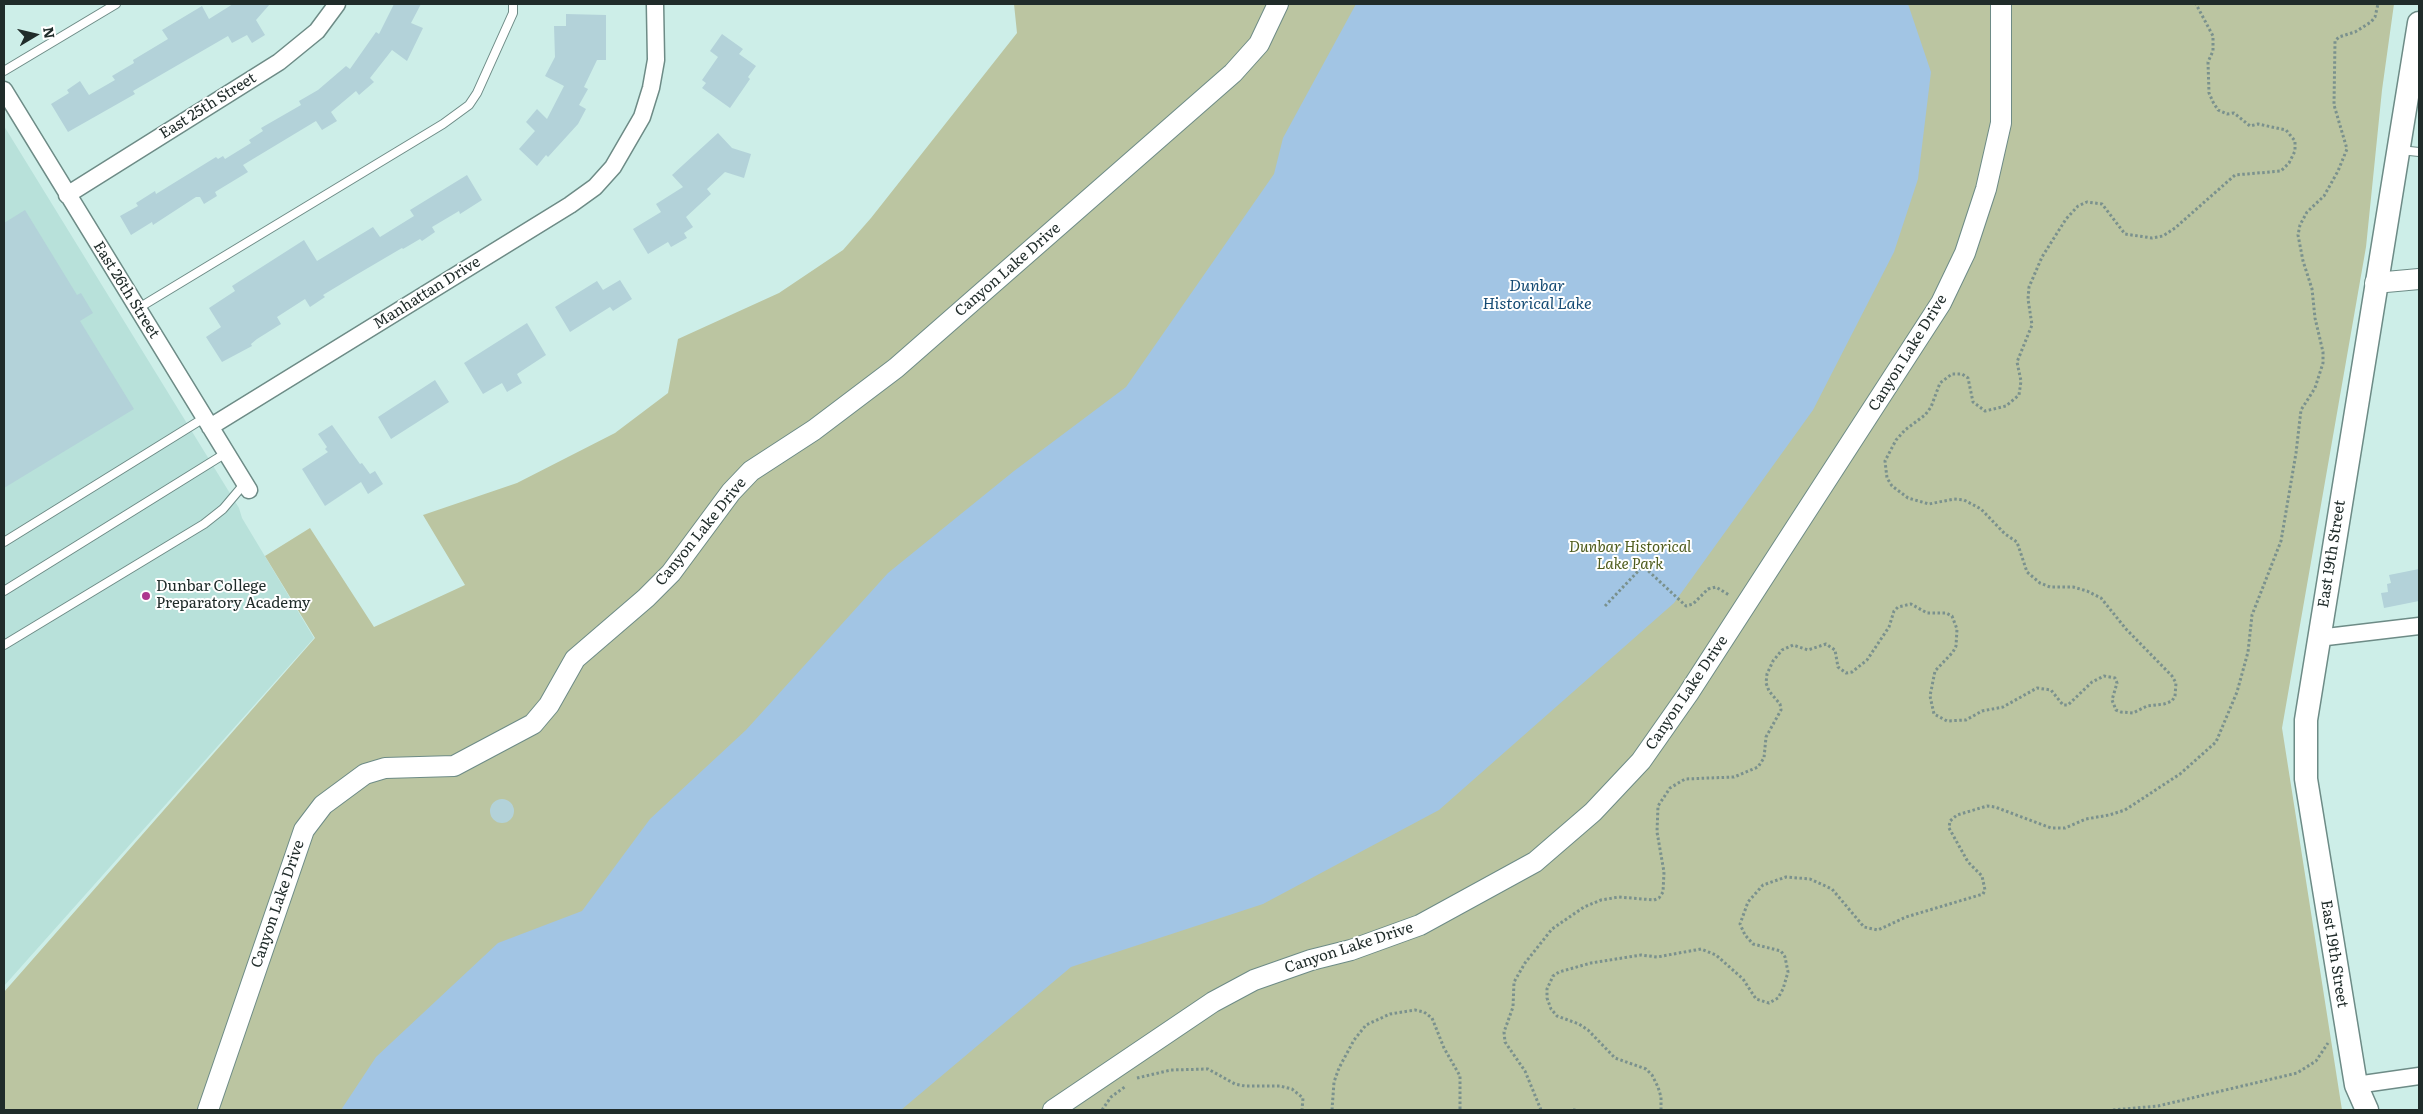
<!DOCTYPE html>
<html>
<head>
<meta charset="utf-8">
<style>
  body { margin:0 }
  #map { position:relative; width:2423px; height:1114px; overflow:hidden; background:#cdeee8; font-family:Literata,serif }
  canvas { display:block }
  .frame { position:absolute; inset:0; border:5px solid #202c2a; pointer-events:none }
  .north { position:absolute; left:10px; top:10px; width:50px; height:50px; -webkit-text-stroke:4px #fff; paint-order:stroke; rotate:81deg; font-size:14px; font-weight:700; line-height:20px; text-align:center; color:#202c2a }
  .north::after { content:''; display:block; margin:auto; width:18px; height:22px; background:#202c2a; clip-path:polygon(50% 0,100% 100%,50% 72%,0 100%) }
</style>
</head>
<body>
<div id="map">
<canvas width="2423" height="1114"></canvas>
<div class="frame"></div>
<div class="north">N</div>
</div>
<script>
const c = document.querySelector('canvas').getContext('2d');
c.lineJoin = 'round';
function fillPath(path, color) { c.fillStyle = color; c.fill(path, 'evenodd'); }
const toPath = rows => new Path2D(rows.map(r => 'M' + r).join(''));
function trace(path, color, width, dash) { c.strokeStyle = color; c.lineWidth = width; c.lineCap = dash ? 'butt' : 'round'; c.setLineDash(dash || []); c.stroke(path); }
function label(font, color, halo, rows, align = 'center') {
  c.font = font + ' Literata,serif'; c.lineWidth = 4; c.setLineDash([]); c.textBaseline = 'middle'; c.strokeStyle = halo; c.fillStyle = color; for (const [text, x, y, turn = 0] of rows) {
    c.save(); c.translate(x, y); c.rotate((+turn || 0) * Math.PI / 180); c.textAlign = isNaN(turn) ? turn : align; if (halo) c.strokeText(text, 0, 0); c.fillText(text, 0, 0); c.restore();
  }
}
const built = toPath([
  [4,126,239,508,242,518,314,638,4,986]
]);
const green = toPath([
  [1014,4,2394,4,2382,90,2366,247,2282,728,2342,1110,4,1110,4,992,315,638,265,556,310,528,374,627,465,585,423,515,517,483,615,433,668,393,678,339,779,293,843,250,871,218,1017,33]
]);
const water = toPath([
  [1356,4,1908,4,1931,72,1918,179,1894,252,1813,410,1674,603,1439,810,1263,904,1071,967,901,1110,341,1110,376,1057,498,943,582,911,650,819,746,730,888,573,1014,471,1126,387,1274,174,1283,138]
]);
const building = toPath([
  [233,4,270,4,256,20,265,35,252,43,247,35,232,43,228,36,133,91,135,94,68,132,51,104,69,93,67,90,80,81,89,95,115,80,112,76,134,63,133,60,168,39,162,30,202,6,209,19],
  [394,4,421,4,411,23,423,28,407,61,392,50,370,78,374,82,359,95,356,91,331,112,337,121,322,130,316,121,243,165,248,172,215,192,217,196,204,204,200,197,196,197,153,225,152,222,131,235,120,216,138,206,136,203,155,191,156,194,216,157,218,159,223,156,225,159,251,143,249,140,263,131,261,128,301,105,299,101,318,90,346,66,350,69,376,32,379,34],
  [566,14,606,15,606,60,597,60,584,87,588,89,579,105,586,109,578,124,548,157,546,155,537,166,519,149,535,131,526,122,537,109,547,119,564,86,545,76,555,57,554,26,566,26],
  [722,34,743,49,739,54,756,66,748,77,750,79,730,108,702,88,706,83,702,80,718,57,710,51],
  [718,133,732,148,751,154,744,178,725,172,707,189,711,194,686,217,693,227,684,233,687,238,671,247,668,242,648,254,633,229,661,212,656,204,683,187,672,175],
  [467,175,482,200,460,214,459,211,432,227,435,232,422,241,420,239,403,249,402,248,356,275,323,295,325,297,310,307,305,299,277,317,281,324,257,339,251,344,252,346,222,362,206,337,221,327,209,308,235,291,232,286,304,240,317,261,373,227,380,237,414,216,410,210],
  [25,210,77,295,81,293,93,313,80,321,134,409,4,488,4,223],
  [620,280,632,299,613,311,610,307,570,332,555,307,597,281,603,290],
  [527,323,546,355,517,374,522,383,507,392,502,383,483,394,464,363],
  [435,380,449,402,391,439,378,417],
  [332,425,360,464,362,463,370,474,375,471,383,484,368,494,361,482,325,506,302,469,328,452,325,449,327,447,318,434],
  [2419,569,2419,601,2384,608,2381,593,2388,592,2387,584,2391,583,2389,575],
  '490 811a12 12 0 1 1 24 0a12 12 0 1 1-24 0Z'
]);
const path = toPath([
  [1648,560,1643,566,1686,606,1693,604,1708,589,1716,587,1729,595],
  [1605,606,1643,566],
  [1137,1078,1171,1070,1208,1069,1235,1084,1245,1086,1280,1086,1292,1089,1303,1098,1302,1110],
  [1102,1110,1111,1097,1126,1086],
  [1332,1110,1334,1082,1339,1068,1354,1040,1366,1025,1390,1014,1415,1010,1424,1012,1432,1018,1444,1048,1460,1076,1460,1110],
  [1541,1110,1525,1071,1505,1042,1504,1032,1513,1007,1514,982,1525,963,1552,929,1584,907,1601,900,1619,897,1654,900,1659,898,1663,892,1664,872,1657,832,1658,806,1670,788,1685,779,1734,777,1758,767,1764,758,1766,737,1781,710,1780,704,1769,691,1766,683,1767,674,1773,661,1782,650,1793,645,1808,650,1826,644,1835,650,1838,667,1846,673,1852,672,1867,660,1889,627,1894,611,1898,607,1911,604,1927,613,1946,613,1952,616,1957,629,1956,646,1953,652,1935,671,1930,696,1934,714,1947,721,1966,720,1982,711,2003,707,2037,688,2051,690,2063,705,2068,705,2092,682,2104,676,2115,678,2117,683,2112,700,2116,710,2121,712,2133,713,2147,706,2164,704,2172,701,2175,696,2176,683,2172,676,2126,629,2101,598,2087,591,2073,587,2050,587,2040,583,2027,572,2017,542,2005,534,1981,509,1964,500,1954,499,1929,504,1908,498,1892,486,1887,478,1885,461,1896,440,1905,430,1925,415,1931,407,1940,383,1952,374,1962,374,1968,378,1973,402,1985,411,2006,406,2019,395,2021,381,2017,362,2032,325,2028,299,2029,287,2042,257,2066,219,2078,206,2087,202,2102,204,2125,234,2152,238,2163,236,2175,228,2235,175,2281,171,2289,163,2295,151,2295,141,2286,130,2258,124,2250,126,2234,113,2227,114,2218,110,2213,102,2209,93,2208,62,2213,51,2213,36,2196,4],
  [1573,1110,1576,1110],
  [1661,1110,1661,1097,1658,1087,1652,1075,1646,1069,1615,1058,1588,1030,1579,1024,1557,1016,1551,1009,1547,998,1547,989,1553,976,1559,972,1591,963,1641,955,1657,957,1701,949,1716,955,1743,979,1756,999,1769,1003,1778,998,1783,989,1788,972,1785,957,1781,951,1753,944,1745,935,1740,924,1748,902,1763,885,1786,877,1810,879,1832,889,1864,927,1878,930,1906,917,1983,894,1985,890,1982,876,1968,862,1949,828,1950,821,1957,815,1987,806,1995,807,2051,828,2065,828,2086,819,2109,815,2125,810,2180,774,2216,742,2237,692,2248,652,2252,615,2281,541,2296,453,2301,410,2315,388,2323,363,2323,352,2315,318,2312,289,2303,261,2298,235,2300,225,2307,212,2324,196,2338,171,2347,149,2334,105,2335,41,2339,37,2355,32,2371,22,2375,17,2378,4],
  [2113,1110,2158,1106,2297,1073,2316,1061,2328,1043]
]);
const service = toPath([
  [4,71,116,4],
  [2400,150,2419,152],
  [137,309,443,124,469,105,477,93,513,13,513,4],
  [4,542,204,418],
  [4,591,226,453],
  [4,645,204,524,223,509,245,483]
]);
const minor = toPath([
  [4,90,249,490],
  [67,195,279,62,317,31,337,4],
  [210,427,570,205,595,187,613,167,642,117,651,88,656,60,655,4],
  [2318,638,2419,626],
  [2356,1085,2419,1076]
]);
const tertiary = toPath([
  [2375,283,2419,279],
  [208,1110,304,830,323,805,365,774,385,768,454,766,533,724,549,705,575,659,646,598,671,573,731,492,751,471,814,430,896,368,1233,73,1259,44,1278,4],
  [1053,1110,1213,1002,1254,980,1311,960,1351,950,1420,925,1535,862,1593,812,1641,761,1688,694,1941,303,1965,253,1986,189,2001,123,2001,4]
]);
const secondary = toPath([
  [2367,1110,2356,1085,2306,779,2306,720,2419,23]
]);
const markers = [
  [146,596,5,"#ad378f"]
];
const streetNames = [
  ["East 25th Street",208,106,-32],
  ["Canyon Lake Drive",1008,270,-41],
  ["East 26th Street",126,290,58],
  ["Manhattan Drive",427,293,-32],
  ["Canyon Lake Drive",1908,353,-58],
  ["Canyon Lake Drive",701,532,-51],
  ["East 19th Street",2332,554,-81],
  ["Canyon Lake Drive",1687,693,-56],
  ["Canyon Lake Drive",278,904,-71],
  ["Canyon Lake Drive",1349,948,-18],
  ["East 19th Street",2334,954,81]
];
const parkNames = [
  ["Dunbar Historical",1630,548],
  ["Lake Park",1630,565]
];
const poiNames = [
  ["Dunbar College",156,587],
  ["Preparatory Academy",156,604]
];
const waterNames = [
  ["Dunbar",1537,286],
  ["Historical Lake",1537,304]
];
fillPath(built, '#b8e1da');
fillPath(green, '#bbc5a1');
fillPath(water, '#a2c5e4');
fillPath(building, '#b3d2d9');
trace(service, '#6d8b86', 10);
trace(minor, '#6d8b86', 19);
trace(tertiary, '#6d8b86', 22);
trace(secondary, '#6d8b86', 25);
trace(path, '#7a918d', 3, [2.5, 2.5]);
trace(service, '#fff', 8);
trace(minor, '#fff', 16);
trace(tertiary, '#fff', 20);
trace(secondary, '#fff', 22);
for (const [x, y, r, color] of markers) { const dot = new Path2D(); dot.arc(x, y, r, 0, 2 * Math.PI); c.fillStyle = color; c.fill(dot); trace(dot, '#fff', 2); }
label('15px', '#202c2a', '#fff', streetNames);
label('italic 15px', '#4e5c1d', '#fff', parkNames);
label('15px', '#202c2a', '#fff', poiNames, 'left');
label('italic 16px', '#154b74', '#fff', waterNames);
</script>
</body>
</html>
